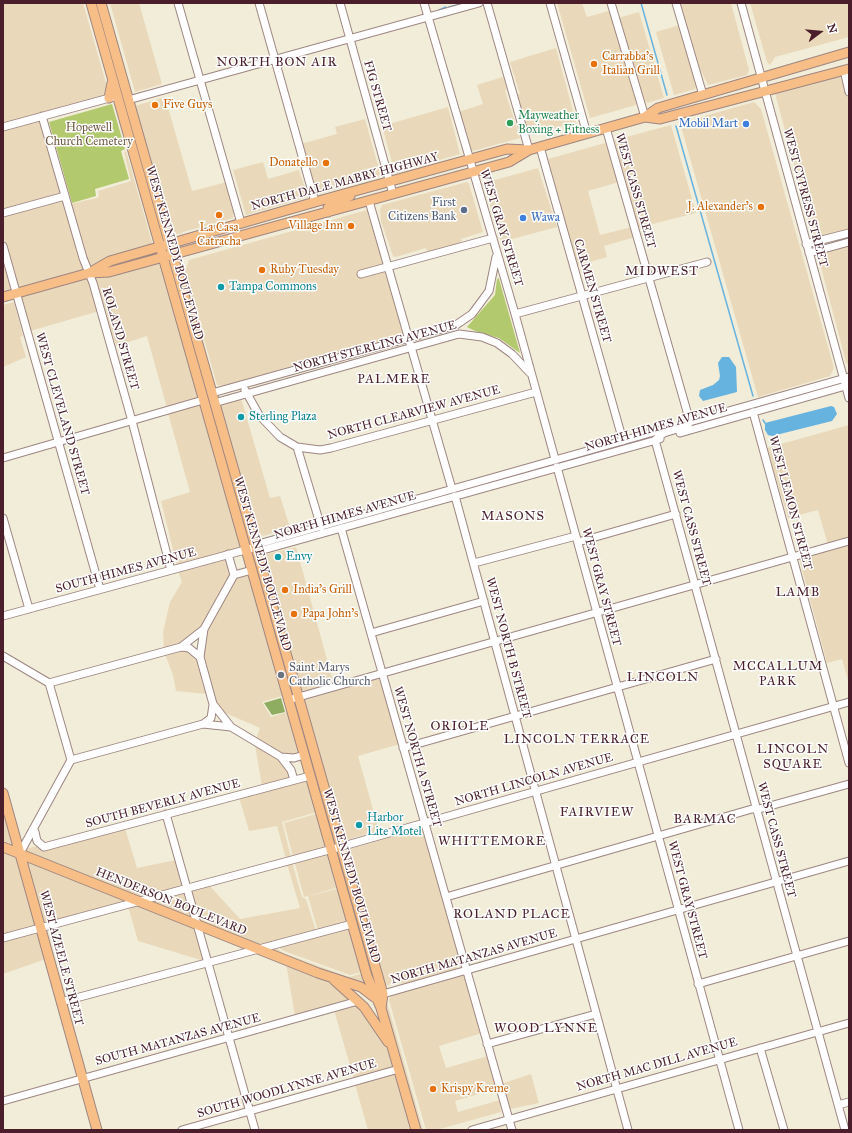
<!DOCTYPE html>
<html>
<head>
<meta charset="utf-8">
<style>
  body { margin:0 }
  #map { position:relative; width:852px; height:1133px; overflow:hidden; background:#f1edd8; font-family:"IM FELL Great Primer",serif }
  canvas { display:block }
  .frame { position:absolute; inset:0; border:4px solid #4a1f2b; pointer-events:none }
  .north { position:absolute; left:800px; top:12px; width:40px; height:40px; -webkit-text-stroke:3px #fff; paint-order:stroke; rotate:74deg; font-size:11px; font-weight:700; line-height:16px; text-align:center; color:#4a1f2b }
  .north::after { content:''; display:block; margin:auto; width:14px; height:18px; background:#4a1f2b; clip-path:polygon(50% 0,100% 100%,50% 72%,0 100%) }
</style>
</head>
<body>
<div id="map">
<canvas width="852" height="1133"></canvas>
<div class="frame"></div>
<div class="north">N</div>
</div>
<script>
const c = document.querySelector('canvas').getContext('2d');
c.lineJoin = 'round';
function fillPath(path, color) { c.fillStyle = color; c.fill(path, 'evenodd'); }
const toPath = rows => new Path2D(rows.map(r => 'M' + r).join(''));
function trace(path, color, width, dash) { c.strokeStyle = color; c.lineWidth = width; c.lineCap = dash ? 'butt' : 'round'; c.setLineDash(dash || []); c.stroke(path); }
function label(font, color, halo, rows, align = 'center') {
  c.font = font + ' "IM FELL Great Primer",serif'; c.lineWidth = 3; c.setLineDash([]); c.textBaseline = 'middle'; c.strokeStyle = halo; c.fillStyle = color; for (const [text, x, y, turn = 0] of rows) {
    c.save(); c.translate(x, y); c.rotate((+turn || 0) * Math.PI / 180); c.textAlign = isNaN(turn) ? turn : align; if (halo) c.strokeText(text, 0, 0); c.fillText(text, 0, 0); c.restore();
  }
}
const built = toPath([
  [8,3,83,3,108,90,107,96,3,125,3,4],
  [110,3,139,3,162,84,135,92],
  [557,3,582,3,587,17,612,10,635,93,636,105,590,118],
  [680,3,731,3,749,70,747,75,708,85,700,69],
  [750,3,849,3,849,37,775,57,770,65,767,62],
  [639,12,664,98,647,103,643,99,618,18],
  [680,25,696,87,695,89,674,95,656,32],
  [556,48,576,122,531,135,525,129,516,95,520,94,510,62],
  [849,74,849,366,846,362,775,93],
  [503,77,507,88,505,91,520,138,473,151,470,149,458,112,483,104,477,85],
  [165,97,192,191,227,182,234,204,233,218,183,232,181,234,174,234,171,231,135,106],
  [754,102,761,109,834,368,830,376,758,397,680,123],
  [448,107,460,154,395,173,382,126],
  [365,119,381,176,319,194,312,182,301,144,337,134,335,127],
  [40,120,61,194,3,210,3,130],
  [671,125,696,213,637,228,615,142,615,140],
  [605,143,611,156,619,182,588,191,600,235,632,227,635,237,604,246,607,257,576,266,547,161,548,159],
  [126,151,153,246,90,269,70,204,97,198,99,196,98,191,131,181,124,152],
  [263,162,268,179,299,170,308,197,246,215,233,170],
  [538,168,557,227,501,242,484,183],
  [467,182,469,184,483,232,461,239,462,244,428,253,426,248,396,257,393,256,381,221,380,210,382,205],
  [63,199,85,271,18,290,3,234,3,216],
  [367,210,370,213,405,334,404,336,308,363,305,362,223,386,217,385,185,272,189,260],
  [3,257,13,292,3,294],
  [158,261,159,265,161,265,199,399,167,408,147,336,116,346,93,276],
  [171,264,208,392,205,396,167,265],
  [87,276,98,312,96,312,30,331,20,295],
  [14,302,23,336,20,337,26,357,3,367,3,305],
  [241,398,270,498,280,496,290,528,263,536,256,533,220,407,220,404],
  [201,404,242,548,177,566,161,501,190,492,168,413],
  [207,404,212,405,252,545,248,546],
  [849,425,849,539,828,545,818,510,788,518,767,448],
  [849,544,849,684,842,659,827,663,799,558],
  [296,547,333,681,333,684,310,691,304,692,300,688,264,558,267,554],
  [253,550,295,696,291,697,249,551],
  [226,557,231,575,202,626,180,644,164,649,163,632,170,602,182,582,178,571],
  [249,573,300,754,293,756,283,755,256,739,260,728,221,711,216,702,203,658,206,630,236,577],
  [282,696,287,712,271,717,262,702],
  [181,650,188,650,197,659,207,694,176,691,173,675,165,654],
  [377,678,381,681,400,744,358,756,379,831,346,840,343,839,304,700],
  [255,745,279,759,288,771,290,779,262,786],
  [308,779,317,812,282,822,291,857,286,859,277,826,249,831,239,797],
  [3,804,15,848,3,844],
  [316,814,336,888,304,897,284,823],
  [125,828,137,868,176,860,183,886,137,898,24,852,25,849,37,846,43,849],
  [420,829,424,832,462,963,459,965,456,969,403,984,396,982,385,986,347,852,350,849],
  [3,850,17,855,37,925,3,935],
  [24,858,128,901,42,924],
  [292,862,302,897,306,899,316,931,259,946,199,923,190,890,209,885,240,919,300,908,287,864],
  [337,889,361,972,350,975,284,951,277,946,319,935,308,896],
  [184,891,192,920,145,902],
  [136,904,194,927,204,961,138,941,128,906],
  [38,930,46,959,3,974,3,940],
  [275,947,283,953,349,977,363,973,369,989,267,950],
  [286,963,327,979,353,999,295,1016],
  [463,974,482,1033,439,1046,446,1068,488,1056,498,1088,455,1101,458,1112,500,1100,501,1112,436,1130,426,1130,389,1000,391,995],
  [385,996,388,996,387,1002,423,1130,419,1130,385,1009],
  [357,1004,390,1049,395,1068,354,1079,334,1010],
  [397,1073,413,1130,368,1130,355,1084],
  [531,1074,539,1103,510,1109,501,1084]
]);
const green = toPath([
  [112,104,125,149,121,151,129,179,95,189,96,196,72,203,49,122],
  [499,278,499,279,520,353,499,338,475,331,467,327,495,295,497,279]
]);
const forest = toPath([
  [281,698,285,712,272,715,264,703]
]);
const water = toPath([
  [722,357,729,357,736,367,737,392,703,401,699,396,700,390,713,385,719,380,720,376,718,363],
  [831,406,834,407,837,414,832,421,772,436,768,435,765,430,765,423]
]);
const stream = toPath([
  [641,3,667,95],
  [449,7,461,4],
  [439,10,446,7],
  [676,126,753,396],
  [763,420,765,423]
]);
const minor = toPath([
  [178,3,241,223],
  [259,3,315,202],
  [340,3,393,194],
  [424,3,515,314,555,459],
  [487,3,529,150],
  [550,3,587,134],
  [611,3,645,117],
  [676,3,703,95],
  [741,3,849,398],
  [844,70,849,92],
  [128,100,479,3],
  [42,116,83,258,93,283,132,421,171,570],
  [3,127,113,97],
  [606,128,690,422,687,426,664,433,655,440,845,1130],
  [540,147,623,441],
  [369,201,452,489],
  [3,213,65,196],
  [806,244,849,233],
  [3,246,100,589],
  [809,253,849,242],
  [361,274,493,238],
  [515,314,707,262],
  [245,390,259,415,280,437,297,447,320,450,331,448,536,392],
  [212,393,456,325,472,314,489,291,496,257],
  [214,403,459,334,482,337,497,343,512,354,530,373],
  [753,412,849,763],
  [686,423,849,377],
  [680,433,849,385],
  [297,447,321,527],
  [3,458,203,400],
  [557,467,739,1130],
  [455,496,628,1130],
  [3,518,29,609],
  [341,528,512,1130],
  [578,542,676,514],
  [256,547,263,550,660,439],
  [474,563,576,536],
  [234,575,252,570],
  [3,616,256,547,262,543,668,428],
  [204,629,200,657,213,704,231,727],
  [371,633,484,601],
  [181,647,189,648,200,657],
  [3,656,49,683,181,647,204,629,234,575,228,554],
  [288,700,849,541],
  [203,724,211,718,213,705],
  [403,748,716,659],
  [281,757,291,770,294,780],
  [71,760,203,724,231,727,281,757,294,758,304,755],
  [166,814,255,1130],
  [33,829,35,832,37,841,44,847,310,776],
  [20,853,71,760,49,683],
  [446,897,752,809,759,809,849,784],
  [3,938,340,847,849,702],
  [698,984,849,941],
  [383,994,849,861],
  [61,1002,352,924],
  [487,1044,596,1014],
  [760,1048,784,1130],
  [3,1101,358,1001],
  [838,1105,849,1102],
  [182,1130,399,1069],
  [472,1130,849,1023]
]);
const major = toPath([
  [91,3,367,976,381,1008,416,1130],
  [101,3,383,994,381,1008],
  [109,98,112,83],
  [645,117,660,119,849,69],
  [328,212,328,208,331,205,350,196],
  [91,272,110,261,315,202,507,149,529,150],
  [3,297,89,273,109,272,509,162,529,150,645,117,658,108,849,52],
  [3,793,97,1130],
  [3,847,318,973,361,987,374,997],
  [334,980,364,1007,388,1042]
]);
const markers = [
  [594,64,4,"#e8710a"],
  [155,105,4,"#e8710a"],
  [510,123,4,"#2e9e5b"],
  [746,124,4,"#3f7fe0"],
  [326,163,4,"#e8710a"],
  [761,207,4,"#e8710a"],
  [464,210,4,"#5c6f8a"],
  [219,215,4,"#e8710a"],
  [523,218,4,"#3f7fe0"],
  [351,226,4,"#e8710a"],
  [262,270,4,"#e8710a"],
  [221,287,4,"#0f9aa8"],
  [241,417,4,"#0f9aa8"],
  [278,557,4,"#0f9aa8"],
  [285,590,4,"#e8710a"],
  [294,614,4,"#e8710a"],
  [281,675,4,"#6b7280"],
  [359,825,4,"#0f9aa8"],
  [433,1089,4,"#e8710a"]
];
const foodNames = [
  ["Carrabba's",602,57],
  ["Italian Grill",602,71],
  ["Five Guys",163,105],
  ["Donatello",318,163,"right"],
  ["J. Alexander's",753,207,"right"],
  ["Village Inn",343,226,"right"],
  ["La Casa",219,228,"center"],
  ["Catracha",219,242,"center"],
  ["Ruby Tuesday",270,270],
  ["India's Grill",293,590],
  ["Papa John's",302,614],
  ["Krispy Kreme",441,1089]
];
const streetNames = [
  ["FIG STREET",377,96,74],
  ["NORTH DALE MABRY HIGHWAY",345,182,-15],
  ["WEST CASS STREET",635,191,74],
  ["WEST CYPRESS STREET",805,198,75],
  ["WEST GRAY STREET",501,228,73],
  ["WEST KENNEDY BOULEVARD",174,253,74],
  ["CARMEN STREET",592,291,74],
  ["ROLAND STREET",120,339,74],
  ["NORTH STERLING AVENUE",375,347,-15],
  ["NORTH CLEARVIEW AVENUE",414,413,-15],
  ["WEST CLEVELAND STREET",62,414,74],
  ["NORTH HIMES AVENUE",656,428,-16],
  ["WEST LEMON STREET",790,503,75],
  ["NORTH HIMES AVENUE",345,516,-16],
  ["WEST CASS STREET",691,528,75],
  ["WEST KENNEDY BOULEVARD",262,564,74],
  ["SOUTH HIMES AVENUE",126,571,-15],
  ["WEST GRAY STREET",601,587,75],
  ["WEST NORTH B STREET",508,648,75],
  ["WEST NORTH A STREET",417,757,74],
  ["NORTH LINCOLN AVENUE",534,780,-16],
  ["SOUTH BEVERLY AVENUE",163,804,-15],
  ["WEST CASS STREET",776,840,75],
  ["WEST KENNEDY BOULEVARD",351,876,74],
  ["WEST GRAY STREET",687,900,75],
  ["HENDERSON BOULEVARD",171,902,22],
  ["NORTH MATANZAS AVENUE",474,957,-16],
  ["WEST AZEELE STREET",61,958,75],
  ["SOUTH MATANZAS AVENUE",178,1040,-15],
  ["NORTH MAC DILL AVENUE",657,1065,-16],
  ["SOUTH WOODLYNNE AVENUE",287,1089,-16]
];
const leisureNames = [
  ["Mayweather",518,116],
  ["Boxing + Fitness",518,130]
];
const shopNames = [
  ["Mobil Mart",738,124],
  ["Wawa",531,218,"left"]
];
const parkNames = [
  ["Hopewell",89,128],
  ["Church Cemetery",89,142]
];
const serviceNames = [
  ["First",456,203],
  ["Citizens Bank",456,217]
];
const cultureNames = [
  ["Tampa Commons",229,287],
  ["Sterling Plaza",249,417],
  ["Envy",286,557],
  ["Harbor",367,818],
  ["Lite Motel",367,832]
];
const worshipNames = [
  ["Saint Marys",289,668],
  ["Catholic Church",289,682]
];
const neighbourhoodNames = [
  ["NORTH BON AIR",277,63],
  ["MIDWEST",662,272],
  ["PALMERE",394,380],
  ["MASONS",513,517],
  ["LAMB",798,593],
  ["MCCALLUM",778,667],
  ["PARK",778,682],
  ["LINCOLN",663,678],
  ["ORIOLE",460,727],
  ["LINCOLN TERRACE",577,740],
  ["LINCOLN",793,750],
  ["SQUARE",793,765],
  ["FAIRVIEW",597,813],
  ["BARMAC",705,820],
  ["WHITTEMORE",492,842],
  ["ROLAND PLACE",512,915],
  ["WOOD LYNNE",546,1029]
];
fillPath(built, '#e9d9ba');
fillPath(green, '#b3c96d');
fillPath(forest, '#8ead60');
fillPath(water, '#67b3e0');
trace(stream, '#67b3e0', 1.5);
trace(minor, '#9e8682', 9);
trace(major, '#9e8682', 11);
trace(minor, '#fff', 7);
trace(major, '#f7be87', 9);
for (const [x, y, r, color] of markers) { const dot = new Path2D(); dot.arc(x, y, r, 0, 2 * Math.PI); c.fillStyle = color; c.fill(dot); trace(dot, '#fff', 1.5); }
label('12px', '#c56008', '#fff', foodNames, 'left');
label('12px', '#4a1f2b', '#fff', streetNames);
label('12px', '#27864d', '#fff', leisureNames, 'left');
label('12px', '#366cbe', '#fff', shopNames, 'right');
label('12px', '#6f5a42', '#fff', parkNames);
label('12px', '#4e5e75', '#fff', serviceNames, 'right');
label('12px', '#0d838f', '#fff', cultureNames, 'left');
label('12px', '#5b616d', '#fff', worshipNames, 'left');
c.letterSpacing = '1px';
label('13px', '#4a1f2b', '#fff', neighbourhoodNames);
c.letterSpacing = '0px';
</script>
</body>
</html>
